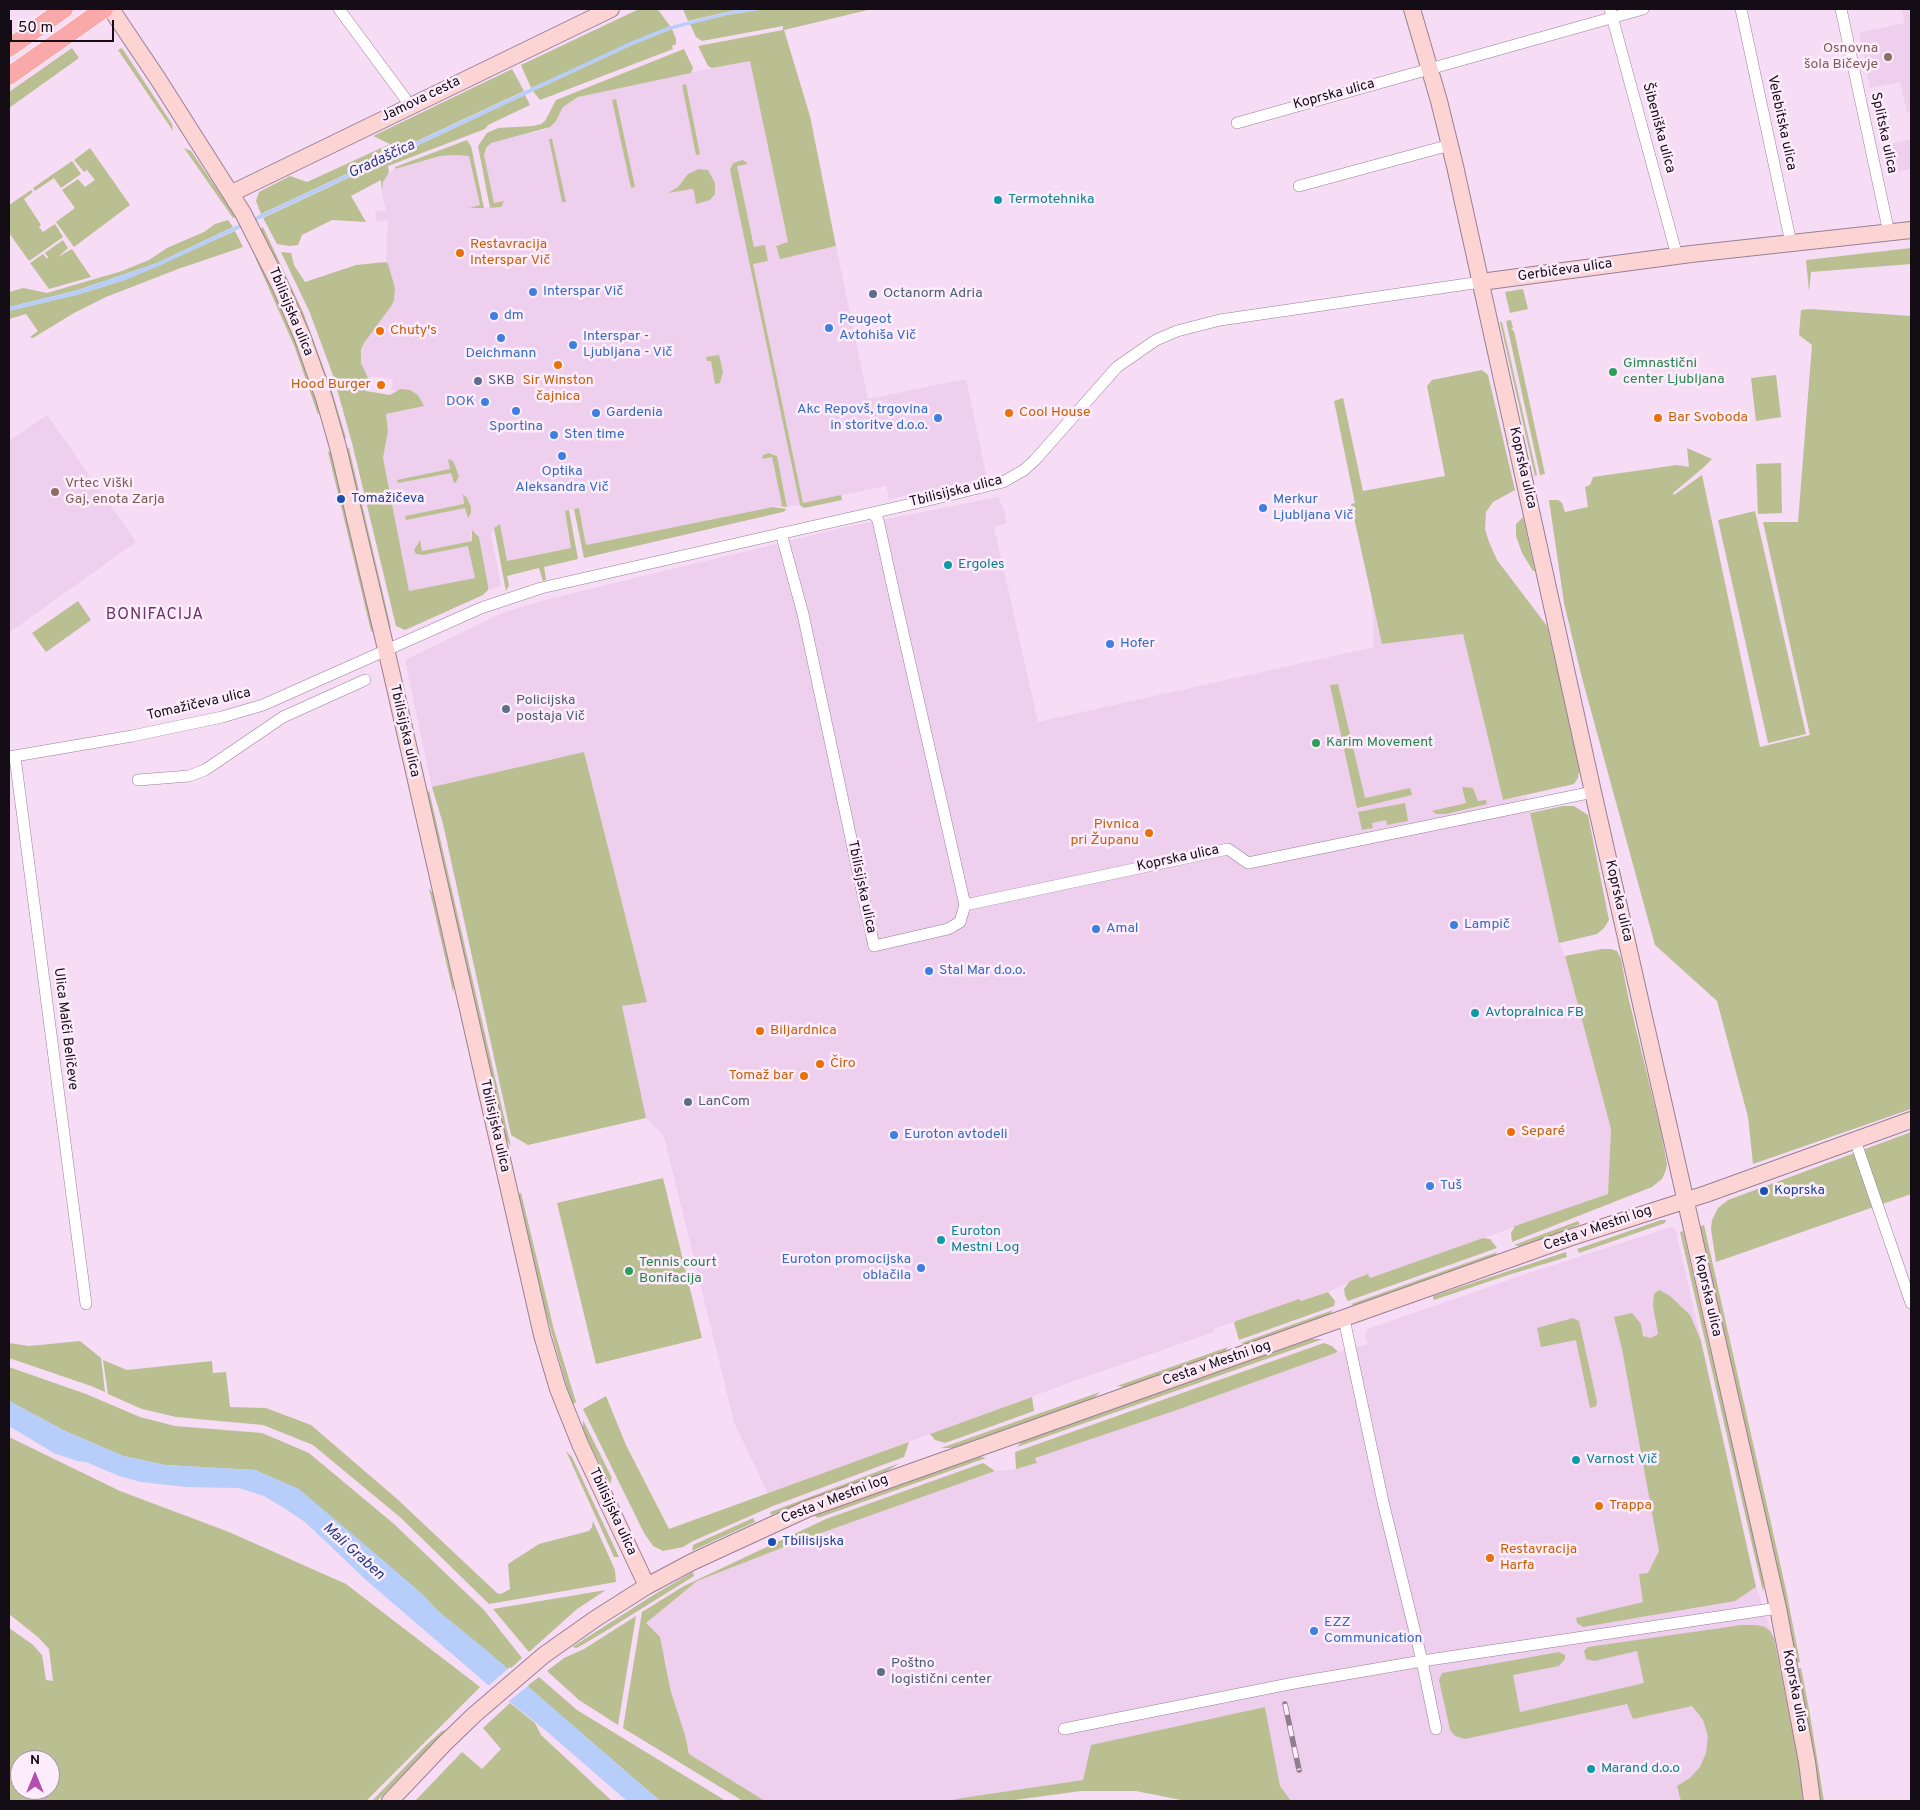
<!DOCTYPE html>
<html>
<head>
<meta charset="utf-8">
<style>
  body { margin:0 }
  #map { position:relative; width:1920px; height:1810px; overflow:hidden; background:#f6dcf5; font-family:Overpass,sans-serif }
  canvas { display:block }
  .frame { position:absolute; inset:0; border:10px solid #150d15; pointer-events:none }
  .north { position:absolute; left:10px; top:1750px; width:50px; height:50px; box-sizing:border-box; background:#fdedfc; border:1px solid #a093a0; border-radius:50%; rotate:0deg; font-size:14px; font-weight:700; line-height:20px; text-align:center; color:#150d15 }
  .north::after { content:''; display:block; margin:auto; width:18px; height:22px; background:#b34db2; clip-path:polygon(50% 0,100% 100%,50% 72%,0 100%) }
  .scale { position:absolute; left:10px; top:20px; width:104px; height:22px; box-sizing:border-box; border:2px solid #150d15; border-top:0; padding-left:6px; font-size:15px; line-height:18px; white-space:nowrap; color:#150d15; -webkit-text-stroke:4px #fdedfc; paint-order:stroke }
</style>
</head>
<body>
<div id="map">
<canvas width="1920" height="1810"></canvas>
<div class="frame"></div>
<div class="north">N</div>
<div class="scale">50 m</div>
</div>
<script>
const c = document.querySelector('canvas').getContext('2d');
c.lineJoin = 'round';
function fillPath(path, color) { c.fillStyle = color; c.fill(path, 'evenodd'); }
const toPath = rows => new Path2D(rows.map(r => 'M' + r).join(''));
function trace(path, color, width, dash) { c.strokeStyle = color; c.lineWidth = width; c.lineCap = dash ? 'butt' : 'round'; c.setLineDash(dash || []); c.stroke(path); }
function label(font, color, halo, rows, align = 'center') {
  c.font = font + ' Overpass,sans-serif'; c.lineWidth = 5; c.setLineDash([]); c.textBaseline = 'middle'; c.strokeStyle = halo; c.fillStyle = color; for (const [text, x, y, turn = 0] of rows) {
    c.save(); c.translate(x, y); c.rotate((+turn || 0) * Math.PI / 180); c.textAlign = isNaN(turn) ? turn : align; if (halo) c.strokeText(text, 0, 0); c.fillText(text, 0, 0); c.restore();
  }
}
const built = toPath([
  [1902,9,1911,9,1911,112,1907,113,1900,82,1870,88,1859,33,1904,23],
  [750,60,788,243,775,245,779,258,836,246,868,399,966,379,987,479,889,499,886,486,803,503,753,264,768,261,765,245,754,248,737,166,735,162,730,170,800,505,787,507,777,456,773,453,769,453,765,454,762,459,772,457,782,505,586,545,579,508,565,511,572,548,507,561,500,524,494,528,491,534,501,586,488,590,478,535,476,533,470,531,472,541,422,551,420,541,418,555,468,545,475,578,409,592,383,458,388,431,386,414,424,406,418,395,410,390,391,390,393,379,372,376,371,378,368,378,362,367,360,358,364,343,392,305,388,264,386,262,388,220,377,222,375,212,386,210,382,192,383,182,386,175,395,169,440,156,455,155,469,156,480,205,469,208,501,207,504,201,494,203,484,160,484,152,491,143,497,140,545,130,556,121,563,107,573,100,585,95],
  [1911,139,1911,169,1888,173,1882,146],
  [47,415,136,542,10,632,9,441],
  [998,497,1004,510,1007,523,994,527,1038,722,1374,647,1372,596,1382,644,1463,634,1503,800,1526,796,1559,943,1565,956,1611,1129,1608,1194,1370,1278,1368,1274,1328,1292,1300,1301,1299,1299,1236,1321,1214,1329,1214,1332,1082,1378,768,1494,734,1422,664,1136,646,1118,622,1006,647,1001,584,752,432,787,405,660,502,613,549,599,846,527],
  [1671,1227,1675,1228,1701,1341,1659,1551,1654,1561,1735,1601,1756,1587,1774,1638,1799,1765,1803,1801,1291,1801,1280,1786,1265,1707,1092,1745,1083,1780,962,1798,947,1801,765,1801,689,1754,685,1735,671,1692,666,1660,645,1623,697,1581,810,1537,995,1471,1018,1469,1036,1463,1034,1458,1174,1411,1330,1354,1368,1344,1365,1336,1368,1329,1526,1274]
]);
const green = toPath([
  [639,9,655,9,659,11,670,26,531,88,521,65],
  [683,9,740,9,688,21],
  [765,9,872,9,784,30,810,116,836,246,780,259,776,246,788,242,750,61,712,68,708,66,698,46,783,30,783,26,702,41,696,37,690,24,727,15],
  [672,29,676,39,676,44,672,46,673,49,540,100,533,91,632,45],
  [72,48,79,58,9,108,9,92],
  [122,48,172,124,173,131,118,50],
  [684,49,693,68,691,73,578,97,563,107,556,121,550,127,491,143,486,148,484,155,494,203,504,201,501,207,490,208,478,146,487,133,498,128,533,126,541,124,545,121,556,100,561,98],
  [512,69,524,91,261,214,256,201,259,192,290,176,307,182,390,144,373,136],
  [686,84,700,154,696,155,682,85],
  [525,95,530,105,488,125,485,129,388,166,389,172,383,182,382,192,381,180,351,196,366,222,332,220,302,235,298,245,289,246,277,244,263,218],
  [616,99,635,187,631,188,612,100],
  [549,139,552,139,566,202,562,202],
  [467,140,471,146,484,208,469,208,480,205,469,156,455,155,440,156,395,169,395,167],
  [90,148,130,205,74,247,56,222,75,208,62,190,78,179,85,187,95,180,87,170,84,172,74,160],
  [184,148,191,151,236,217,233,218],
  [743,160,748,164,737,166,754,247,765,245,768,261,753,264,803,503,841,495,842,500,804,508,800,505,730,170,733,163],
  [72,161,81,174,61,188,54,178,35,191,33,188],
  [699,169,708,170,715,183,715,194,710,200,696,204,694,191,692,189,668,193,678,187,688,174],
  [31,190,33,192,24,199,41,225,39,227,43,232,55,224,63,237,29,261,9,233,9,205],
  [228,220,233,227,157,263,78,290,9,307,9,292,23,288,47,293,122,271,149,260,167,248,204,232,215,224],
  [263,227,303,312,331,388,346,438,343,439,286,281,260,229],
  [235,231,243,247,178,269,106,297,74,313,33,338,30,337,38,331,26,314,9,319,9,311,80,294,125,280],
  [63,240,68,248,58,257,72,249,91,277,49,289,30,263,43,254,47,259,48,257,45,253],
  [1911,248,1911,264,1811,272,1809,292,1806,260],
  [281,252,291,253,294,265,305,282,356,265,386,262,388,264,395,288,394,300,392,305,364,343,361,350,361,363,368,378,366,391,390,395,400,389,410,390,418,395,424,406,386,414,388,431,383,458,409,591,475,578,468,546,423,555,416,554,414,550,420,540,422,551,472,541,472,530,479,537,488,586,488,590,483,595,405,630,396,626,352,443,334,378,310,313],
  [255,257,260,262,298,347,319,409,318,415,295,348],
  [1523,289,1528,309,1510,313,1505,292],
  [1810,309,1911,316,1911,1109,1753,1164,1748,1117,1717,1001,1655,945,1582,678,1564,603,1549,500,1558,500,1562,503,1565,512,1588,507,1585,487,1590,485,1593,477,1677,465,1689,467,1687,448,1712,459,1704,467,1673,493,1674,495,1702,475,1760,747,1810,735,1763,522,1798,522,1812,345,1799,335,1801,310],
  [1511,320,1513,328,1511,329,1514,331,1545,474,1540,475,1506,321],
  [1500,322,1502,322,1537,475,1535,476],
  [719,355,723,372,720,383,715,384,711,361,707,361,706,357],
  [1482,370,1488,375,1515,490,1493,502,1486,512,1485,529,1489,542,1497,560,1547,626,1580,765,1578,778,1574,784,1503,800,1463,634,1382,644,1351,504,1355,503,1334,401,1343,398,1363,491,1445,476,1427,386,1432,380],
  [1776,375,1781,417,1756,421,1751,378],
  [349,448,391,628,388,626,345,449],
  [331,451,374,633,371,631,328,452],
  [769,453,777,456,787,507,779,506,782,505,772,457,762,459,763,455],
  [448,459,453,461,459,476,456,482,454,483,451,473,398,483,397,480,450,469],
  [1781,463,1782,513,1758,514,1756,464],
  [463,494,467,498,471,507,471,513,468,518,465,508,406,520,405,516,464,504],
  [773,507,787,509,783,512,584,558,574,509,579,508,586,545],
  [569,510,578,559,544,567,546,580,543,581,539,568,507,576,509,585,506,591,494,528,500,524,507,561,571,548,565,511],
  [1755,511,1806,734,1768,743,1718,520],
  [1523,517,1535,571,1533,571,1522,553,1516,536,1516,524],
  [78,601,91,620,46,652,32,633],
  [1338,684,1365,798,1410,788,1412,795,1357,808,1330,685],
  [584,752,647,1002,622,1006,646,1118,528,1145,511,1135,443,824,432,787],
  [1462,787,1473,788,1478,801,1486,800,1487,804,1446,814,1436,814,1432,811,1466,803],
  [429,790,511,1147,504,1136,427,796],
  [1405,803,1408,821,1387,825,1386,820,1372,823,1373,828,1362,830,1358,812],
  [1563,806,1574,806,1588,815,1609,920,1604,928,1597,934,1559,943,1530,813],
  [429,888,434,895,454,984,453,992],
  [1602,949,1611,949,1617,951,1621,959,1628,996,1661,1132,1667,1164,1666,1170,1662,1179,1652,1187,1512,1242,1511,1233,1515,1226,1608,1194,1611,1129,1565,956],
  [1911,1132,1911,1194,1716,1262,1711,1229,1712,1220,1718,1208,1728,1200],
  [663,1178,702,1338,596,1364,557,1203],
  [521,1193,554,1330,576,1402,572,1405,544,1306,517,1194],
  [1661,1220,1666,1220,1665,1223,1579,1253,1577,1249],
  [1578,1221,1580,1224,1522,1247,1514,1245],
  [1704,1225,1786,1590,1800,1662,1796,1663,1703,1243,1701,1231,1701,1226],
  [1683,1231,1764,1582,1763,1592,1680,1232],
  [1483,1238,1490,1239,1497,1248,1348,1301,1345,1296,1344,1289,1350,1281,1368,1274,1370,1278],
  [1497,1252,1494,1257,1356,1307,1351,1304],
  [1566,1252,1567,1257,1505,1276,1434,1300,1433,1296],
  [1659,1290,1670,1296,1690,1315,1701,1341,1756,1587,1735,1601,1583,1627,1577,1623,1576,1618,1643,1602,1639,1574,1648,1573,1659,1551,1622,1349,1614,1317,1632,1313,1641,1324,1643,1336,1651,1338,1658,1334,1653,1306,1654,1294],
  [1328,1292,1335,1301,1334,1306,1239,1340,1234,1323,1236,1321,1299,1299,1301,1301],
  [1333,1310,1330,1314,1246,1345,1241,1343],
  [1573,1318,1579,1321,1597,1402,1596,1406,1590,1408,1576,1340,1541,1347,1537,1328],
  [1311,1339,1323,1339,1017,1447,1023,1440],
  [80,1341,101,1358,105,1392,91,1386,9,1358,9,1343,29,1346],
  [1324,1343,1332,1346,1338,1352,1174,1411,1035,1458,1037,1463,1016,1469,1015,1452],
  [1228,1347,1224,1353,1125,1387,1117,1386],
  [103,1360,127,1370,212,1361,213,1373,226,1372,230,1407,266,1408,311,1425,396,1498,497,1593,501,1594,510,1589,508,1564,539,1544,589,1531,592,1527,593,1521,615,1570,616,1582,489,1604,401,1518,313,1445,263,1425,176,1417,142,1409,108,1394],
  [9,1367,86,1394,140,1417,175,1426,262,1433,309,1453,394,1524,484,1610,522,1658,509,1670,438,1611,422,1594,298,1489,255,1470,165,1465,123,1456,63,1430,9,1401],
  [1100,1392,1093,1399,956,1448,941,1448],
  [606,1396,626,1445,669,1529,909,1442,904,1457,773,1506,693,1541,683,1547,663,1551,653,1546,644,1533,583,1409],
  [1032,1397,1034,1411,945,1443,935,1440,930,1434],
  [583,1420,612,1478,610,1484,585,1435,583,1429],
  [9,1437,120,1491,229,1532,346,1584,480,1687,366,1801,9,1801,9,1628,32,1644,42,1655,46,1680,53,1681,49,1649,39,1638,9,1614],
  [20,1760,50,1760,50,1790,20,1790],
  [566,1451,572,1457,619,1557,614,1557],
  [978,1456,986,1458,818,1518,815,1516,814,1515],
  [900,1463,887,1471,771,1515,770,1512],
  [983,1463,995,1471,810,1537,697,1581,646,1623,660,1637,671,1692,685,1735,689,1754,765,1801,743,1801,623,1728,642,1612,684,1586,826,1519],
  [753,1518,755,1522,692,1551,693,1545],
  [693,1572,694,1576,604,1632,577,1648,572,1647,655,1594],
  [606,1590,577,1609,529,1652,493,1609],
  [636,1616,618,1725,579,1700,547,1671,564,1658,584,1649],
  [1742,1625,1756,1625,1765,1627,1770,1631,1774,1638,1799,1765,1803,1801,1681,1801,1677,1786,1690,1778,1700,1767,1706,1753,1708,1736,1703,1720,1692,1706,1633,1719,1627,1704,1465,1739,1455,1736,1450,1730,1439,1680,1442,1673,1559,1652,1565,1655,1565,1659,1559,1666,1513,1675,1520,1712,1644,1683,1637,1651,1594,1661,1586,1659,1584,1651,1588,1647],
  [1801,1668,1809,1709,1824,1801,1820,1801,1796,1669],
  [539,1677,577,1710,726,1801,660,1801,527,1686],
  [510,1703,535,1723,541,1735,612,1801,415,1801,462,1752,482,1769,501,1749,483,1728],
  [1265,1707,1280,1786,1291,1801,1186,1801,1136,1791,1081,1791,1007,1801,947,1801,962,1798,1083,1780,1091,1745],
  [446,1730,377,1801,372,1801,426,1745,442,1731]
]);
const water = toPath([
  [740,9,765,9,727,15,669,30,632,45,159,266,125,280,80,294,9,311,9,307,79,290,157,263,630,42,667,27],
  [9,1401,63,1430,123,1456,165,1465,255,1470,299,1489,377,1555,422,1594,438,1611,485,1649,660,1801,627,1801,544,1729,487,1684,366,1580,305,1522,284,1508,264,1496,239,1488,186,1487,141,1482,119,1476,86,1462,77,1461,54,1453,9,1426]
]);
const pier = toPath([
  [510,1667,529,1685,507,1703,487,1687]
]);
const street = toPath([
  [339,9,410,105],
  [1610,9,1677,256],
  [1741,9,1791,243],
  [1841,9,1889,233],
  [1237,123,1643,9],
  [1299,186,1450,145],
  [781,533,803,614,874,946,948,929,960,922,965,905,894,593,878,520,873,513],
  [9,757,132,736,222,717,263,705,481,608,541,588,929,500,1003,482,1024,470,1035,460,1117,367,1156,340,1177,331,1220,320,1481,282],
  [15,757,86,1304],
  [138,780,189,776,205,770,283,717,365,680],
  [965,905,1228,849,1248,863,1593,792],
  [1855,1140,1911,1303],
  [1344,1319,1383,1502,1422,1661,1436,1729],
  [1064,1729,1294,1683,1422,1661,1778,1608]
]);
const secondary = toPath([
  [111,9,158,79,243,213,281,288,302,336,324,398,338,447,390,666,542,1335,558,1389,580,1444,647,1586],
  [1412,9,1439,101,1455,166,1593,792,1778,1608,1807,1762,1812,1801],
  [232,193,611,9],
  [1481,282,1691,254,1911,230],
  [390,1801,444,1744,474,1715,544,1655,595,1619,647,1586,692,1562,807,1509,1569,1238,1706,1194,1911,1120]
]);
const primary = toPath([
  [9,48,64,9],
  [9,76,104,9]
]);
const rail = toPath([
  [1285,1704,1299,1770]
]);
const markers = [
  [1888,57,5,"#8d6e63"],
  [998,200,5,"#0f9aa8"],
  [460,253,5,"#e8710a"],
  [533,292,5,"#3f7fe0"],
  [873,294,5,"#5c6f8a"],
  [494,316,5,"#3f7fe0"],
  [829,328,5,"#3f7fe0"],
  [380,331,5,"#e8710a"],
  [501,338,5,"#3f7fe0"],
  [573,345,5,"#3f7fe0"],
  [558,365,5,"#e8710a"],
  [1613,372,5,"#2e9e5b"],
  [478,381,5,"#5c6f8a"],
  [381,385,5,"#e8710a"],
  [485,402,5,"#3f7fe0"],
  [516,411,5,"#3f7fe0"],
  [596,413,5,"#3f7fe0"],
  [1009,413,5,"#e8710a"],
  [938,418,5,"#3f7fe0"],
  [1658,418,5,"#e8710a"],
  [554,435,5,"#3f7fe0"],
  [562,456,5,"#3f7fe0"],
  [55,492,5,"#8d6e63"],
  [341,499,5,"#1a4fb4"],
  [1263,508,5,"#3f7fe0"],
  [948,565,5,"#0f9aa8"],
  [1110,644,5,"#3f7fe0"],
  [506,709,5,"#5c6f8a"],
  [1316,743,5,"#2e9e5b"],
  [1149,833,5,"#e8710a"],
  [1454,925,5,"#3f7fe0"],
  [1096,929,5,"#3f7fe0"],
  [929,971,5,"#3f7fe0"],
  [1475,1013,5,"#0f9aa8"],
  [760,1031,5,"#e8710a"],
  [820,1064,5,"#e8710a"],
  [804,1076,5,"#e8710a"],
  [688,1102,5,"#5c6f8a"],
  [1511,1132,5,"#e8710a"],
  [894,1135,5,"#3f7fe0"],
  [1430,1186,5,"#3f7fe0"],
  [1764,1191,5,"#1a4fb4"],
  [941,1240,5,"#0f9aa8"],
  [921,1268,5,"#3f7fe0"],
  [629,1271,5,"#2e9e5b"],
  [1576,1460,5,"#0f9aa8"],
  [1599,1506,5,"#e8710a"],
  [772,1542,5,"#1a4fb4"],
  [1490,1558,5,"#e8710a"],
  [1314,1631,5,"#3f7fe0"],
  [881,1672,5,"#5c6f8a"],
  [1591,1769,5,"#0f9aa8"]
];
const educationNames = [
  ["Osnovna",1878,49],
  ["šola Bičevje",1878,65],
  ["Vrtec Viški",65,484,"left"],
  ["Gaj, enota Zarja",65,500,"left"]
];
const streetNames = [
  ["Koprska ulica",1334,95,-15],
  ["Jamova cesta",421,100,-26],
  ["Velebitska ulica",1781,123,78],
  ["Šibeniška ulica",1658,128,75],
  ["Splitska ulica",1883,133,78],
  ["Gerbičeva ulica",1565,271,-8],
  ["Tbilisijska ulica",290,312,67],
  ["Koprska ulica",1522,468,77],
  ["Tbilisijska ulica",956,492,-14],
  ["Tomažičeva ulica",199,705,-13],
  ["Tbilisijska ulica",404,731,77],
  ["Koprska ulica",1178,859,-12],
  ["Tbilisijska ulica",861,887,78],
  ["Koprska ulica",1618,901,77],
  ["Ulica Malči Beličeve",65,1029,83],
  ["Tbilisijska ulica",494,1126,77],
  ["Cesta v Mestni log",1598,1229,-19],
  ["Koprska ulica",1707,1296,77],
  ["Cesta v Mestni log",1217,1364,-19],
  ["Cesta v Mestni log",835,1500,-21],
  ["Tbilisijska ulica",612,1512,65],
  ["Koprska ulica",1794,1691,79]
];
const cultureNames = [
  ["Termotehnika",1008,200],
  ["Ergoles",958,565],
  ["Avtopralnica FB",1485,1013],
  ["Euroton",951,1232],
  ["Mestni Log",951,1248],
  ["Varnost Vič",1586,1460],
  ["Marand d.o.o",1601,1769]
];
const foodNames = [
  ["Restavracija",470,245],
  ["Interspar Vič",470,261],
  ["Chuty's",390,331],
  ["Sir Winston",558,381,"center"],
  ["čajnica",558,397,"center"],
  ["Hood Burger",371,385,"right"],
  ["Cool House",1019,413],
  ["Bar Svoboda",1668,418],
  ["Pivnica",1139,825,"right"],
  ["pri Županu",1139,841,"right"],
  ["Biljardnica",770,1031],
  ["Čiro",830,1064],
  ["Tomaž bar",794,1076,"right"],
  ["Separé",1521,1132],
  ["Trappa",1609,1506],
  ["Restavracija",1500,1550],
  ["Harfa",1500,1566]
];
const shopNames = [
  ["Interspar Vič",543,292],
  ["dm",504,316],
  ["Peugeot",839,320],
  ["Avtohiša Vič",839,336],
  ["Interspar -",583,337],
  ["Ljubljana - Vič",583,353],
  ["Deichmann",501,354,"center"],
  ["DOK",475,402,"right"],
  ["Akc Repovš, trgovina",928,410,"right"],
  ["in storitve d.o.o.",928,426,"right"],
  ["Gardenia",606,413],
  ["Sportina",516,427,"center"],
  ["Sten time",564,435],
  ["Optika",562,472,"center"],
  ["Aleksandra Vič",562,488,"center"],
  ["Merkur",1273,500],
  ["Ljubljana Vič",1273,516],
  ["Hofer",1120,644],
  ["Lampič",1464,925],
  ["Amal",1106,929],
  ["Stal Mar d.o.o.",939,971],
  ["Euroton avtodeli",904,1135],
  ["Tuš",1440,1186],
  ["Euroton promocijska",911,1260,"right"],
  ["oblačila",911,1276,"right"],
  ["EZZ",1324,1623],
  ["Communication",1324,1639]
];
const serviceNames = [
  ["Octanorm Adria",883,294],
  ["SKB",488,381],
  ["Policijska",516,701],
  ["postaja Vič",516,717],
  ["LanCom",698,1102],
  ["Poštno",891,1664],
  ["logistični center",891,1680]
];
const leisureNames = [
  ["Gimnastični",1623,364],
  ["center Ljubljana",1623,380],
  ["Karim Movement",1326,743],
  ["Tennis court",639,1263],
  ["Bonifacija",639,1279]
];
const transitNames = [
  ["Tomažičeva",351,499],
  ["Koprska",1774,1191],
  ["Tbilisijska",782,1542]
];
const waterNames = [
  ["Gradaščica",382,160,-25],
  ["Mali Graben",353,1552,42]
];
const quarterNames = [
  ["BONIFACIJA",155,616]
];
fillPath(built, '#eecfed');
fillPath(green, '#babf92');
fillPath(water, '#b7cdfa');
fillPath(pier, '#f6dcf5');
trace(street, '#978097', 12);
trace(secondary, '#978097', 18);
trace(primary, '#fff', 19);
trace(street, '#fff', 11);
trace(secondary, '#fcd4d4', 16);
trace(primary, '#f9a9aa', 18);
trace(rail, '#8f7e8f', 5.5);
trace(rail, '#fdedfc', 4, [11]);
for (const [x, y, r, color] of markers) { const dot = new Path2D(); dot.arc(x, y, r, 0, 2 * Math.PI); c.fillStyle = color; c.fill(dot); trace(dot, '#fdedfc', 2); }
label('14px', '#785e54', '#fdedfc', educationNames, 'right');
label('14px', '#150d15', '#fdedfc', streetNames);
label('14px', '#0d838f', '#fdedfc', cultureNames, 'left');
label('14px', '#c56008', '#fdedfc', foodNames, 'left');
label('14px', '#366cbe', '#fdedfc', shopNames, 'left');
label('14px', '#4e5e75', '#fdedfc', serviceNames, 'left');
label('14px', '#27864d', '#fdedfc', leisureNames, 'left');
label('14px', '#164399', '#fdedfc', transitNames, 'left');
label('italic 15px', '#243f7f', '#fdedfc', waterNames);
c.letterSpacing = '1px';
label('16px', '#663465', '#fdedfc', quarterNames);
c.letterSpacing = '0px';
</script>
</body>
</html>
